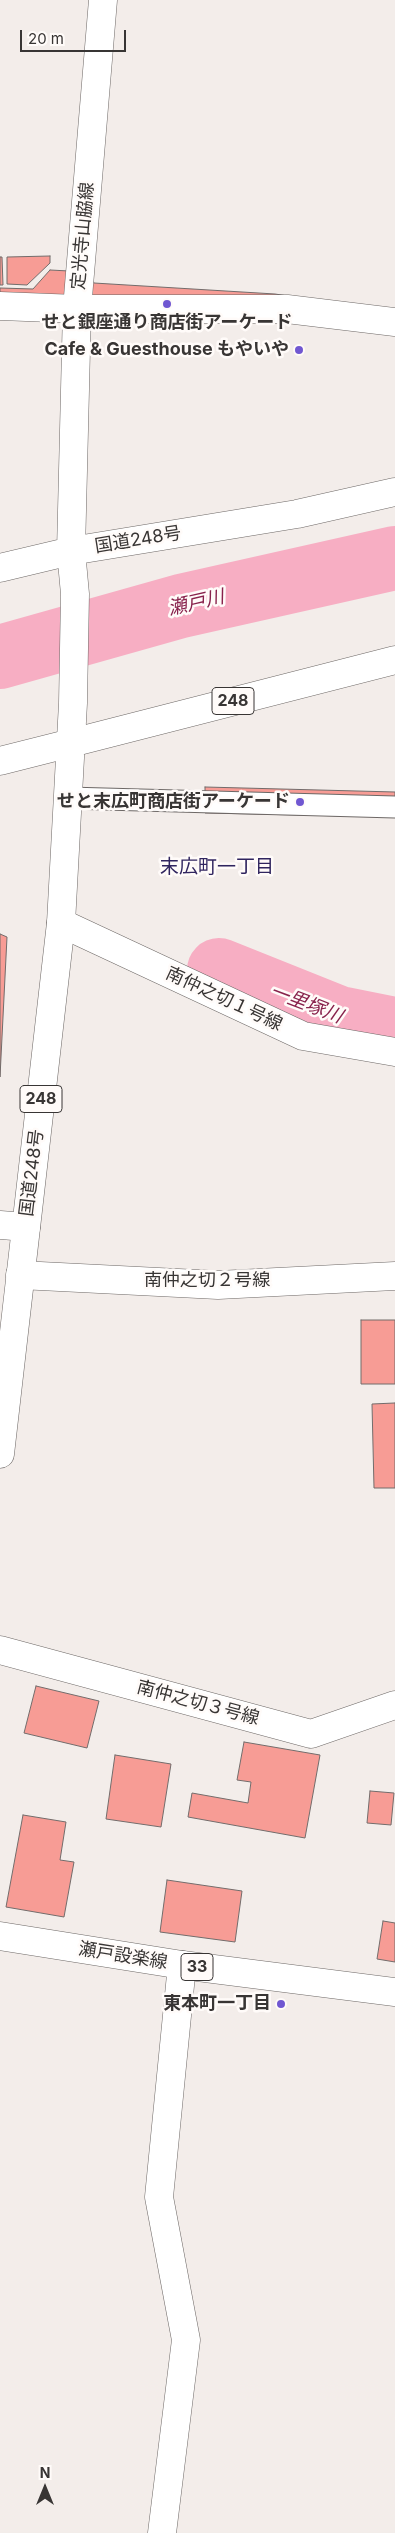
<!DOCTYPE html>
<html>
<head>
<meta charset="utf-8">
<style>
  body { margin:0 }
  #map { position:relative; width:395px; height:2533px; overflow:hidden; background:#f3edea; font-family:Inter,sans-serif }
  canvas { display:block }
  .north { position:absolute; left:20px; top:2463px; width:50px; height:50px; -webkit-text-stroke:4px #fffbf9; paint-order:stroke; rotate:0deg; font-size:14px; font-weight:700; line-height:20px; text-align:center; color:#383534 }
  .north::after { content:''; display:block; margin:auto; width:18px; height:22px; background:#383534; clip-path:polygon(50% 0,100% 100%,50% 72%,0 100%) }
  .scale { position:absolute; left:20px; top:30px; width:106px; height:22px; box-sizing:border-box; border:2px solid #383534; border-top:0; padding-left:6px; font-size:15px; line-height:18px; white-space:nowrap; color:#383534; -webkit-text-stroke:4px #fffbf9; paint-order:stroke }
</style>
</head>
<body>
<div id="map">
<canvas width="395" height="2533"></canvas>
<div class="north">N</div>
<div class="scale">20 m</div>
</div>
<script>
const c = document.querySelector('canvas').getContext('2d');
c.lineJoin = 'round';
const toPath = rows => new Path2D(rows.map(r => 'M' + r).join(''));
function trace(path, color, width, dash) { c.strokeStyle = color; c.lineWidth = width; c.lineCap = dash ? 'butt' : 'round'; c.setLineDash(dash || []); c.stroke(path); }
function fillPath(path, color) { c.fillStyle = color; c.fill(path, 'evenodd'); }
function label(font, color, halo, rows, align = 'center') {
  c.font = font + ' Inter,"Noto Sans JP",sans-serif'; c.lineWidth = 5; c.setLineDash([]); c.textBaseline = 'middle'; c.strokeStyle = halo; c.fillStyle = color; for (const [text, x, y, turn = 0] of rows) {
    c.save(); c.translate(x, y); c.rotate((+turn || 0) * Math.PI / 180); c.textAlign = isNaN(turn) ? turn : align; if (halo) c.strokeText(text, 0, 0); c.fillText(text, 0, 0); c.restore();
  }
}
const river = toPath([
  [0,657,181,606,395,558],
  [219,970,339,1018,395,1029]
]);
const building = toPath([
  [50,256,50,263,27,285,7,284,7,257,50,256],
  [0,257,2,257,3,285,0,285,0,257],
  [50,270,88,272,94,283,275,294,395,313,196,317,189,324,166,326,159,319,0,313,0,288,33,289,50,270],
  [205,787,395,792,395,817,205,813,205,787],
  [0,934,7,937,0,1077,0,934],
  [361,1320,395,1320,395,1384,361,1384,361,1320],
  [395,1403,395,1488,374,1488,372,1404,395,1403],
  [36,1686,99,1701,87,1748,24,1733,36,1686],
  [244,1742,320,1755,305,1838,188,1817,192,1793,248,1803,251,1782,237,1780,244,1742],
  [115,1755,171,1764,161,1827,106,1819,115,1755],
  [370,1791,394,1793,391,1825,367,1823,370,1791],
  [23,1815,66,1822,60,1860,74,1862,64,1917,6,1907,23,1815],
  [167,1880,242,1891,235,1942,160,1932,167,1880],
  [383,1921,395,1923,395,1962,377,1959,383,1921]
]);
const pedestrian = toPath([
  [68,798,395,807]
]);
const minor = toPath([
  [0,306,77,309,287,309,395,322],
  [61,923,303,1036,395,1052],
  [0,1225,26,1227],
  [20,1275,218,1285,395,1276],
  [0,1650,311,1734,395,1705],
  [162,2533,186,2340,159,2197,182,1965]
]);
const secondary = toPath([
  [0,568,71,551,77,309,103,0],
  [0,761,71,743]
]);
const primary = toPath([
  [0,1936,182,1965,395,1992]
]);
const trunk = toPath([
  [71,743,395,660],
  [0,1454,61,923,73,703,75,594,71,551,297,514,395,492]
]);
const markers = [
  [167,304,5,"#7057d1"],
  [299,350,5,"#7057d1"],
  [300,802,5,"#7057d1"],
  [281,2004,5,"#7057d1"]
];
const shields = [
  [233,701,42],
  [41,1099,42],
  [197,1967,32]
];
const shieldNames = [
  ["248",233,701],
  ["248",41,1099],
  ["33",197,1967]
];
const streetNames = [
  ["定光寺山脇線",83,236,-85],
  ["国道248号",138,540,-9],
  ["南仲之切１号線",224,999,25],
  ["国道248号",32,1173,-83],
  ["南仲之切２号線",207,1281],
  ["南仲之切３号線",198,1703,15],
  ["瀬戸設楽線",123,1956,9]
];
const poiNames = [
  ["せと銀座通り商店街アーケード",167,323,"center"],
  ["Cafe & Guesthouse もやいや",289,350],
  ["せと末広町商店街アーケード",290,802],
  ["東本町一丁目",271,2004]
];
const waterNames = [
  ["瀬戸川",196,603,-13],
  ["一里塚川",306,1004,21]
];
const neighbourhoodNames = [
  ["末広町一丁目",217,867]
];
trace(river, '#f7aec3', 64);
fillPath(building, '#f79c95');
trace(building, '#726c6b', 1);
trace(pedestrian, '#6d6866', 23);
trace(minor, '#6d6866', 29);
trace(secondary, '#6d6866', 29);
trace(primary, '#6d6866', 29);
trace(trunk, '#6d6866', 29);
trace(pedestrian, '#fff', 21);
trace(minor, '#fff', 28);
trace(secondary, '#fff', 28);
trace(primary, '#fff', 28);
trace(trunk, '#fff', 28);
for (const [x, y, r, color] of markers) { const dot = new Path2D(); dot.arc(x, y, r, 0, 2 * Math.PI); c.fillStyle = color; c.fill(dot); trace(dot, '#fffbf9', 2); }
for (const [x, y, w] of shields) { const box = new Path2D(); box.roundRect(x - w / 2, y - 13.5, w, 27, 4); c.fillStyle = '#fffbf9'; c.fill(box); trace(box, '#383534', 1); }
label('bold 16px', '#383534', null, shieldNames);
label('18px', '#383534', '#fffbf9', streetNames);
label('bold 18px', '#383534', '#fffbf9', poiNames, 'right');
label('italic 19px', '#88224c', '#fffbf9', waterNames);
label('19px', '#30255f', '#fffbf9', neighbourhoodNames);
</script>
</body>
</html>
